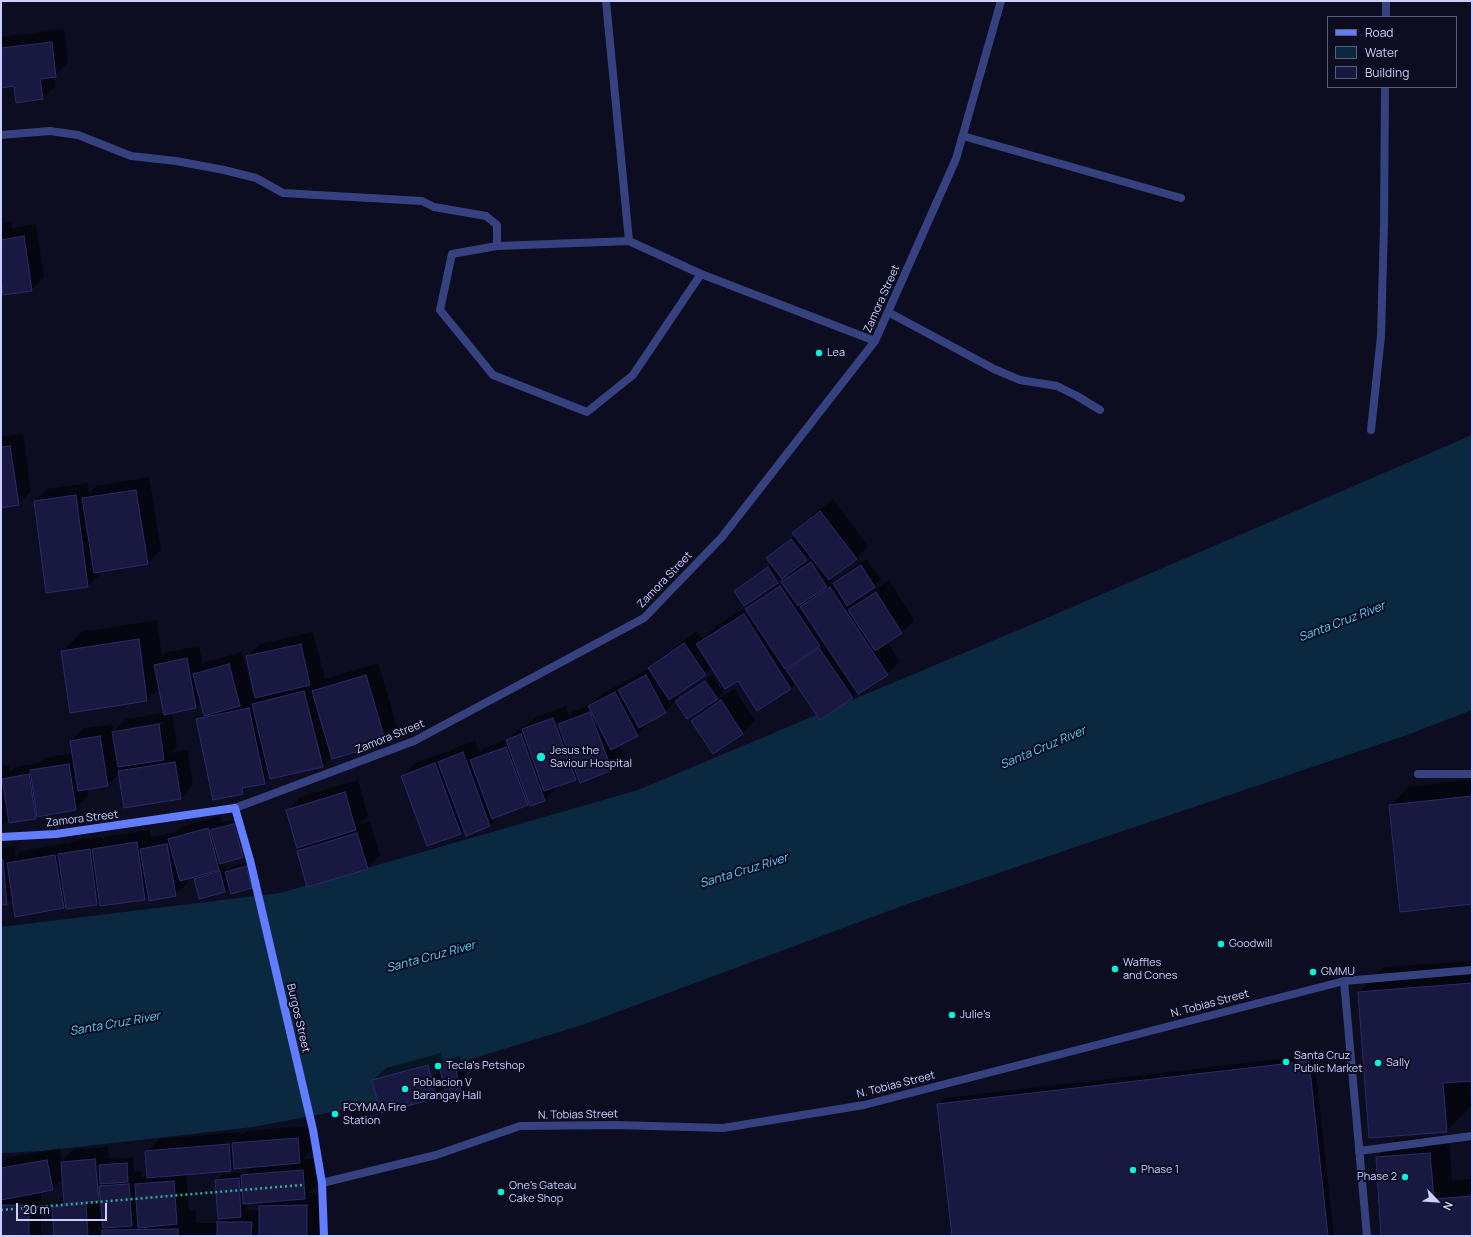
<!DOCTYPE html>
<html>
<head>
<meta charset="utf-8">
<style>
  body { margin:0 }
  #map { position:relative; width:1473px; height:1237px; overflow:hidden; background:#0c0d20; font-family:Manrope,sans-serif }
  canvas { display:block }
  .frame { position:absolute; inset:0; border:2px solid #cbcfff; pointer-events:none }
  .legend { position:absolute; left:1327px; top:16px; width:130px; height:72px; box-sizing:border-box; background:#0c0d20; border:1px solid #585b79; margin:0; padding:5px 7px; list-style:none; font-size:12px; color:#cbcfff }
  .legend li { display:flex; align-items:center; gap:8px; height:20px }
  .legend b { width:20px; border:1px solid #585b79 }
  .north { position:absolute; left:1417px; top:1181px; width:40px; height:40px; -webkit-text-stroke:3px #0c0d20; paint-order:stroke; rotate:115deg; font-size:11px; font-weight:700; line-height:16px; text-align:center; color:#cbcfff }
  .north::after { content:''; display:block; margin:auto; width:14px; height:18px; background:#cbcfff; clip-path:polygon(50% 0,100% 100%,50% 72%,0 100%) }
  .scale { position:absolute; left:16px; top:1203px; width:91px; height:18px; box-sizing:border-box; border:2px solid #cbcfff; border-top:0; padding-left:5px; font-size:12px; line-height:14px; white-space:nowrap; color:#cbcfff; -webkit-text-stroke:3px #0c0d20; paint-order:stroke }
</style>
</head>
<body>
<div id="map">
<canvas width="1473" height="1237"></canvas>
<div class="frame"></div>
<ul class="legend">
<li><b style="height:5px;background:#627dff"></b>Road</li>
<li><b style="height:11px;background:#0a2940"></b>Water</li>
<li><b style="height:11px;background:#181841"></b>Building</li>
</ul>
<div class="north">N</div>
<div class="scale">20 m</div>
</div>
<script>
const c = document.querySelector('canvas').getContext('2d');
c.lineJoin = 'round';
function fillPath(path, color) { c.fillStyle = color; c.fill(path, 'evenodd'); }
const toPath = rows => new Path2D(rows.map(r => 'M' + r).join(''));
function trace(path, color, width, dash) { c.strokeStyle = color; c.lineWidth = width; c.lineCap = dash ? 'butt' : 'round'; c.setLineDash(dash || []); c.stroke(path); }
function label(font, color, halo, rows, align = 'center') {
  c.font = font + ' Manrope,sans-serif'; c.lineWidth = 4; c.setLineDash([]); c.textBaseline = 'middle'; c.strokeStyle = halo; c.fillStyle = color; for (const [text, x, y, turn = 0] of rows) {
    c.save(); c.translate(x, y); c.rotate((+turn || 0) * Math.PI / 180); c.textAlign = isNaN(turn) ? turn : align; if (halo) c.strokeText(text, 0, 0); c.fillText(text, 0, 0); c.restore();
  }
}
const water = toPath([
  [1472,435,1472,710,1407,735,910,903,585,1024,468,1060,369,1105,253,1127,43,1151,1,1153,1,927,280,893,638,790,1035,623]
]);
const shadow = toPath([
  [64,29,68,63,54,76,55,86,43,98,14,85,1,87,1,37],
  [11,222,12,228,36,224,44,277,31,290,3,285,1,287,1,223],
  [23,434,31,491,19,504,1,507,1,437],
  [149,477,161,550,148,563,100,571,100,574,88,586,35,502,47,489,88,483,89,493,96,486],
  [833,499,868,546,856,558,838,572,839,573,829,583,830,584,867,559,881,580,874,586,858,598,859,601,889,580,914,620,902,632,887,642,900,661,887,674,859,693,858,692,852,698,796,683,791,688,757,710,738,680,712,668,705,675,676,695,678,699,683,695,712,675,723,692,716,700,734,689,755,720,743,733,714,752,692,721,707,706,676,701,665,712,649,721,650,722,637,735,620,745,624,757,612,769,581,782,579,775,575,779,557,786,557,787,545,800,531,805,530,802,527,805,500,815,489,826,464,829,460,833,402,776,415,763,448,751,448,753,452,749,475,740,480,752,484,748,508,739,520,728,528,724,536,717,566,706,569,715,572,712,591,704,602,694,628,680,629,681,632,678,649,669,662,656,697,631,703,639,716,626,754,602,759,597,786,579,795,569,794,568,777,582,735,591,741,585,772,564,767,558,795,535,793,533,806,520],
  [811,555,813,558,799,567,798,566],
  [784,582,785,584,764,598,764,596],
  [157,620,162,657,167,652,199,646,203,665,206,662,242,652,254,697,255,696,247,657,260,644,313,632,325,679,378,663,398,729,386,742,332,756,322,766,271,776,264,783,249,786,242,793,197,720,204,712,201,702,196,707,172,712,177,746,170,753,188,750,193,785,180,798,120,773,107,785,87,789,88,797,75,809,37,816,35,818,9,818,4,824,1,824,1,766,9,765,10,772,16,767,39,763,44,758,73,753,71,741,84,728,112,724,114,731,126,719,164,713,159,688,147,700,70,712,62,651,81,632],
  [164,722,164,724,126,730,126,728],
  [126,765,120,771,119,766],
  [1472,779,1472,903,1390,806,1408,787],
  [358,780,368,816,361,824,370,821,380,855,367,868,298,851,305,844,288,810,300,797],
  [220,816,222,823,240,818,248,849,242,856,228,860,221,867,226,866,227,872,233,866,252,861,258,881,252,887,230,886,225,891,200,898,195,879,199,874,187,878,188,883,175,895,149,895,145,899,100,900,96,904,66,905,64,907,13,898,7,904,1,904,1,848,15,847,16,856,20,851,68,843,68,845,72,841,102,837,102,840,106,836,150,830,151,839,154,836,176,832,182,826],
  [238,821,239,823,223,828,223,825],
  [172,842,172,844,154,847,154,845],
  [60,854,60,856,21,862,21,860],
  [1472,961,1472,1080,1469,1080,1471,1106,1446,1131,1359,992,1384,967],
  [441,1053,443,1062,446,1060,460,1056,468,1090,462,1096,445,1088,436,1097,373,1080,386,1068],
  [1314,1055,1334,1236,953,1236,938,1104,945,1098],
  [310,1126,313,1149,302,1159,315,1158,317,1185,309,1193,319,1193,319,1236,55,1236,53,1208,64,1196,63,1179,52,1189,41,1191,41,1236,1,1236,1,1165,9,1157,60,1148,62,1161,74,1149,108,1147,109,1159,133,1157,134,1172,141,1171,142,1179,148,1173,147,1152,159,1139,241,1132,241,1135,246,1131],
  [94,1154,96,1154,99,1190,97,1190],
  [235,1166,252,1166,245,1173,223,1174,216,1180,223,1217,218,1223,196,1223,196,1211,189,1211,186,1174,230,1170],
  [101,1197,107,1226,103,1230,97,1230,101,1227,99,1200],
  [265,1201,260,1206,260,1210,247,1210,246,1203],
  [1449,1135,1452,1180,1472,1179,1472,1236,1382,1236,1377,1157,1396,1139]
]);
const building = toPath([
  [52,42,56,77,40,79,43,99,16,103,14,86,1,88,1,48,52,42],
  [24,236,32,291,3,295,1,279,1,240,24,236],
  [10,446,19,505,1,508,1,447,10,446],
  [136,490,148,564,94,573,82,498,136,490],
  [76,495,88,587,46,593,34,501,76,495],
  [820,511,857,559,829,580,792,533,820,511],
  [791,539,807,560,782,579,766,558,791,539],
  [811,562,827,587,798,606,781,582,811,562],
  [861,565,875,587,847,606,833,583,861,565],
  [768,567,778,583,744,606,734,591,768,567],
  [780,586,820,646,785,669,745,609,780,586],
  [830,587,888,675,858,694,800,607,830,587],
  [876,592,902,633,875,651,848,610,876,592],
  [744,614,791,689,757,711,738,681,725,689,696,644,744,614],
  [139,639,147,701,70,713,61,651,139,639],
  [684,643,706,675,669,700,648,668,684,643],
  [301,644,310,685,255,698,246,656,301,644],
  [819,648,853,698,820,720,786,670,819,648],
  [187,658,196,708,164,715,154,665,187,658],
  [229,664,240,706,204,716,193,674,229,664],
  [366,675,386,743,332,759,312,691,366,675],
  [646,675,666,713,639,728,618,690,646,675],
  [705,681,718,699,687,719,675,701,705,681],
  [304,691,323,767,270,779,252,704,304,691],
  [615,692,638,736,611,750,588,706,615,692],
  [721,700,743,734,713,754,691,721,721,700],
  [249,708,265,784,242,788,243,794,213,800,196,719,249,708],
  [590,712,612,770,580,783,558,724,590,712],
  [553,718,576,780,544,791,522,729,553,718],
  [159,724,164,760,118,767,112,732,159,724],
  [521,734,545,801,530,806,506,740,521,734],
  [100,736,108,786,78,791,70,741,100,736],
  [506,747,528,805,492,819,470,760,506,747],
  [463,752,490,826,466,836,438,762,463,752],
  [175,762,181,799,124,808,118,771,175,762],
  [435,763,461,834,427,846,401,776,435,763],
  [69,764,76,810,37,817,30,770,69,764],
  [29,774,36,819,9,823,2,779,29,774],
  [345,792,356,830,297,848,286,810,345,792],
  [1472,796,1472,904,1400,912,1389,805,1472,796],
  [234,824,243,857,220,864,210,830,234,824],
  [208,828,219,870,180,881,168,839,208,828],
  [357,833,368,869,307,887,297,851,357,833],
  [137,842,145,900,100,906,92,849,137,842],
  [167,844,176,896,149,901,140,849,167,844],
  [90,849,97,905,66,909,58,854,90,849],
  [55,855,64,908,15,917,7,863,55,855],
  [1,859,3,859,7,905,1,905,1,859],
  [246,866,252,888,231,894,225,872,246,866],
  [220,871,225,892,199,899,194,879,220,871],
  [1472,983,1472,1081,1443,1083,1447,1132,1369,1138,1358,992,1472,983],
  [454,1061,462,1097,447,1101,439,1065,454,1061],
  [1309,1061,1328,1236,952,1236,937,1104,1309,1061],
  [428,1065,437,1098,381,1113,372,1080,428,1065],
  [298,1138,300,1163,234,1169,232,1143,298,1138],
  [229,1144,231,1171,147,1178,145,1151,229,1144],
  [1430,1153,1434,1199,1472,1196,1472,1236,1381,1236,1376,1157,1430,1153],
  [95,1159,99,1201,64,1204,61,1162,95,1159],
  [47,1160,53,1190,1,1200,1,1168,47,1160],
  [127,1163,128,1182,100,1184,99,1165,127,1163],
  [303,1170,305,1199,243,1204,241,1175,303,1170],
  [239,1178,241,1217,218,1219,215,1180,239,1178],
  [174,1181,177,1224,138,1228,135,1184,174,1181],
  [129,1184,132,1226,103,1228,99,1186,129,1184],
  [86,1204,88,1236,54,1236,52,1207,86,1204],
  [1,1205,29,1205,29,1236,1,1236,1,1205],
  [307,1205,307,1236,259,1236,259,1206,307,1205],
  [217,1222,252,1222,251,1236,217,1236,217,1222],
  [178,1229,178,1236,102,1236,102,1230,178,1229]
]);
const path = toPath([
  [1,1210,302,1185]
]);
const lane = toPath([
  [1,135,50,131,78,135,131,156,176,161,224,170,256,178,283,193,422,201,434,207,486,216,497,225,497,246],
  [1359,1151,1472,1136]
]);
const street = toPath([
  [606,1,629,241,701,274,875,341],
  [1386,17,1386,1],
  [963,136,1181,198],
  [629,241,497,246,452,254,440,310,493,375,587,412,633,375,701,274],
  [888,312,994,369,1020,380,1057,386,1077,396,1100,410],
  [1371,430,1381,336,1384,224,1385,87],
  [1418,774,1472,774],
  [235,808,414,741,644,618,722,537,875,341,956,159,1001,1],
  [1344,981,1367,1236],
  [322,1183,436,1155,520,1126,616,1125,723,1128,864,1105,1344,981,1472,970]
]);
const secondary = toPath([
  [1,837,56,834,235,808,250,860,313,1130,322,1183,324,1236]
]);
const markers = [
  [819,353,4,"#00f6dd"],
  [541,757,5,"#00f6dd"],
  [1221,944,4,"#00f6dd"],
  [1115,969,4,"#00f6dd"],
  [1313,972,4,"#00f6dd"],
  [952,1015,4,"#00f6dd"],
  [1286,1062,4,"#00f6dd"],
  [1378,1063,4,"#00f6dd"],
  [438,1066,4,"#00f6dd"],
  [405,1089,4,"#00f6dd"],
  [335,1114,4,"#00f6dd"],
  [1133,1170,4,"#00f6dd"],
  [1405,1177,4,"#00f6dd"],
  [501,1192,4,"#00f6dd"]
];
const streetNames = [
  ["Zamora Street",882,299,-66],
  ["Zamora Street",665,580,-46],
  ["Zamora Street",390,737,-22],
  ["Zamora Street",82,819,-7],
  ["N. Tobias Street",1210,1004,-15],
  ["Burgos Street",298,1018,77],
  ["N. Tobias Street",896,1085,-14],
  ["N. Tobias Street",578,1115,-1]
];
const poiNames = [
  ["Lea",827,353],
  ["Jesus the",550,751],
  ["Saviour Hospital",550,764],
  ["Goodwill",1229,944],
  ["Waffles",1123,963],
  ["and Cones",1123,976],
  ["GMMU",1321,972],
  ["Julie's",960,1015],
  ["Santa Cruz",1294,1056],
  ["Public Market",1294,1069],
  ["Sally",1386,1063],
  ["Tecla's Petshop",446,1066],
  ["Poblacion V",413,1083],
  ["Barangay Hall",413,1096],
  ["FCYMAA Fire",343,1108],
  ["Station",343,1121],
  ["Phase 1",1141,1170],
  ["Phase 2",1397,1177,"right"],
  ["One's Gateau",509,1186],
  ["Cake Shop",509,1199]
];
const waterNames = [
  ["Santa Cruz River",1342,622,-21],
  ["Santa Cruz River",1043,748,-23],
  ["Santa Cruz River",744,871,-17],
  ["Santa Cruz River",431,957,-15],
  ["Santa Cruz River",115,1024,-10]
];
fillPath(water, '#0a2940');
fillPath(shadow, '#0007');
fillPath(building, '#181841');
trace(building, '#2a2a6d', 1);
trace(path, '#2cb28f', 2.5, [2, 3]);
trace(lane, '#36427f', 8);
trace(street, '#36427f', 8);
trace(secondary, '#627dff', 8);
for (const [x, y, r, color] of markers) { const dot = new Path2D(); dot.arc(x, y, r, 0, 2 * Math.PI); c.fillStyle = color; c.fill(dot); trace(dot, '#0c0d20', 1.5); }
label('11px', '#cbcfff', '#0c0d20', streetNames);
label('11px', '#cbcfff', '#0c0d20', poiNames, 'left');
label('italic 12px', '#59d3ff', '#0c0d20', waterNames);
</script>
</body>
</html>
